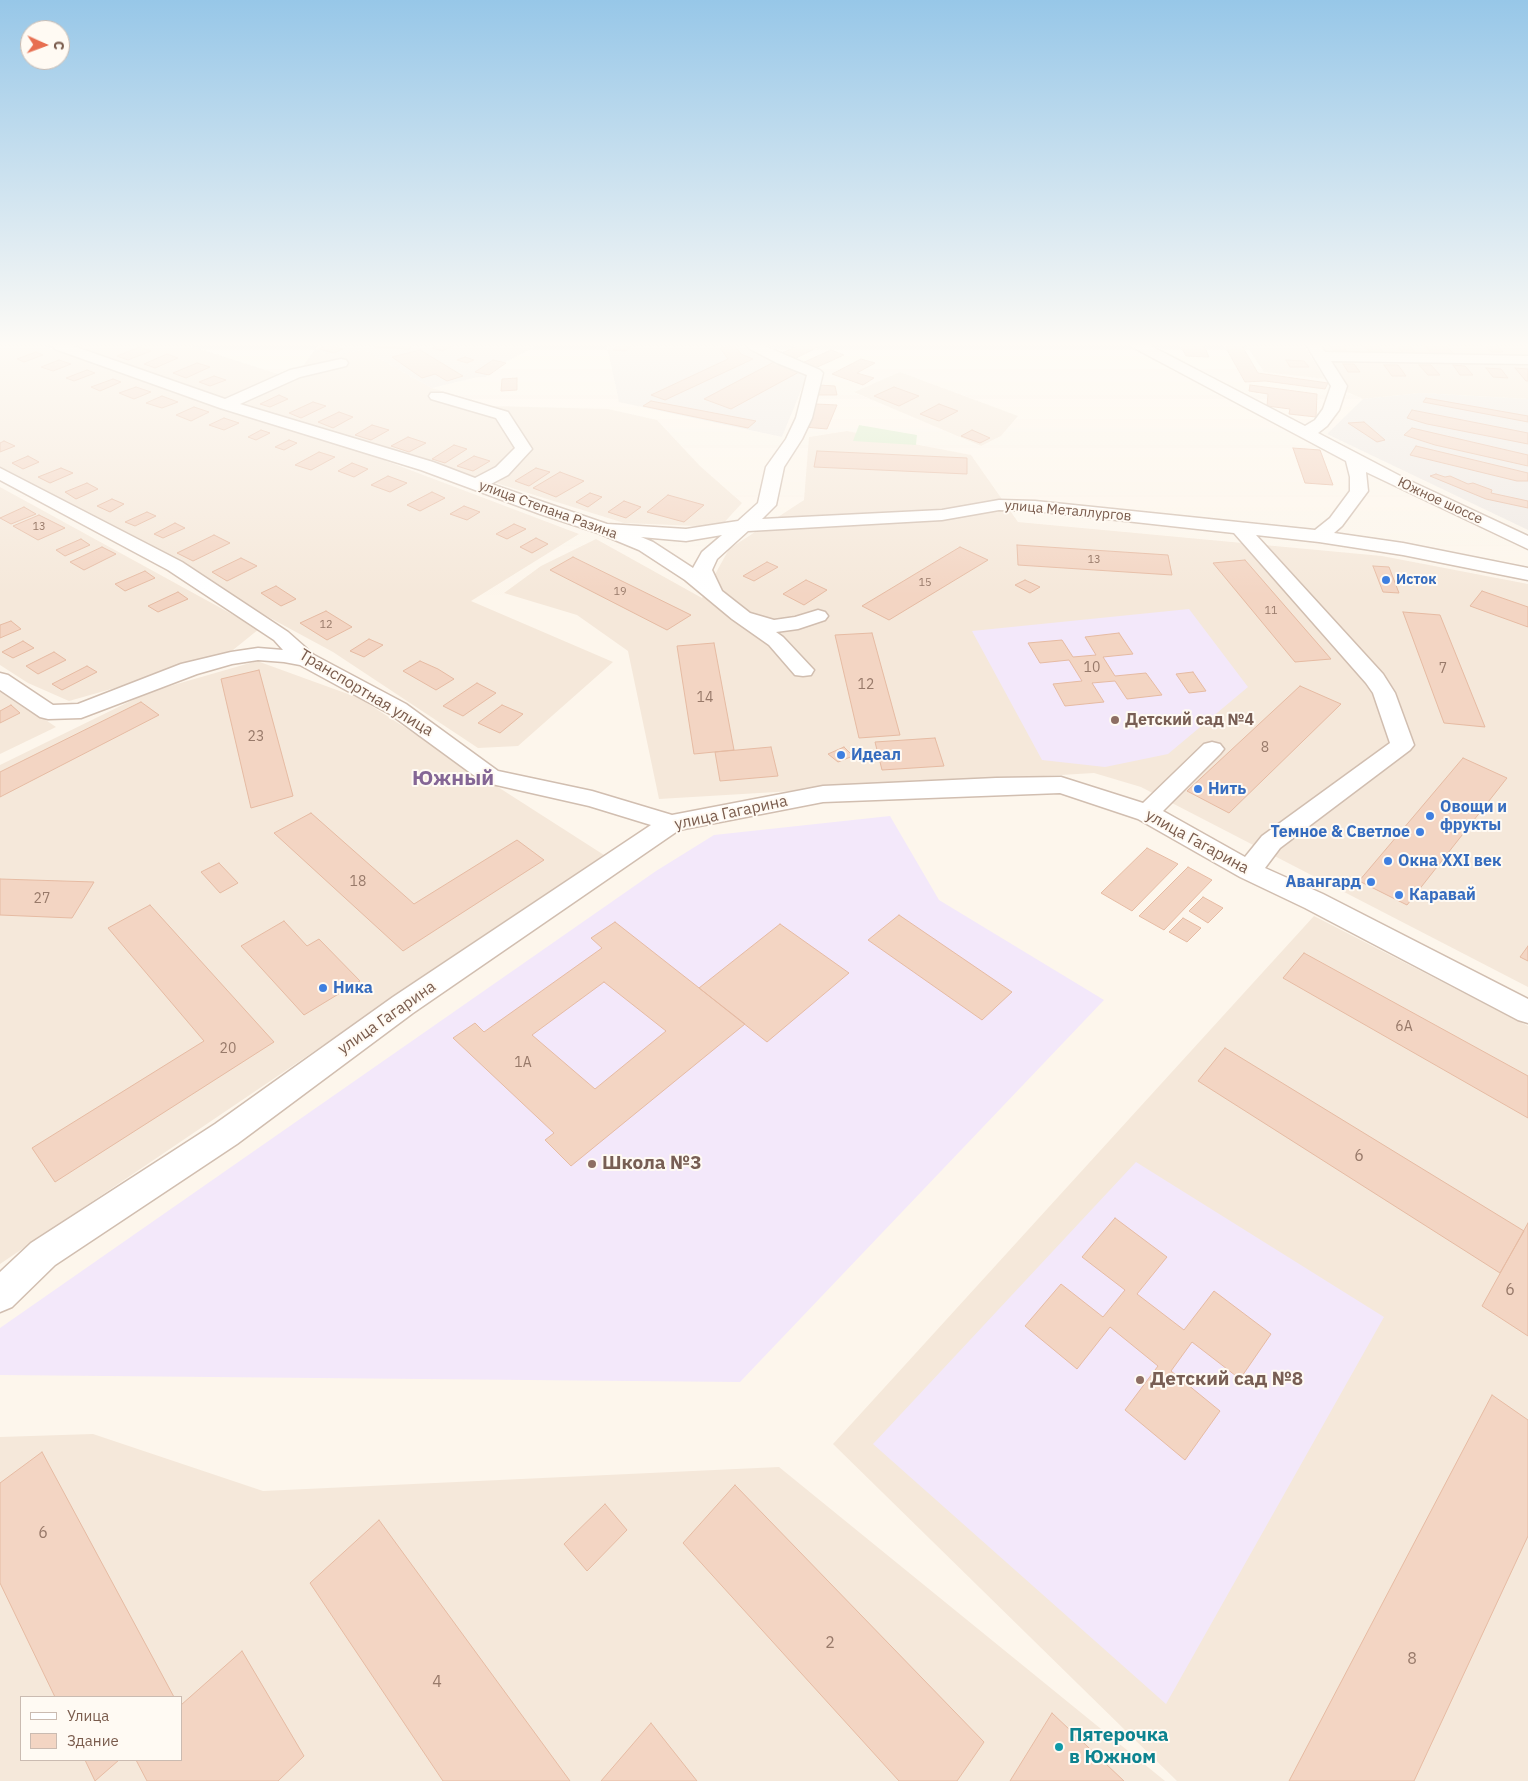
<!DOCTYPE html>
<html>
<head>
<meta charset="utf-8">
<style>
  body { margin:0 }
  #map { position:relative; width:1528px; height:1781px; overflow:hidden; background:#fdf6ec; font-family:"IBM Plex Sans",sans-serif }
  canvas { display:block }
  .legend { position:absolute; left:20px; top:1696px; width:162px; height:65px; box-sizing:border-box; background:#fffaf3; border:1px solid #cabbb1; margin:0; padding:6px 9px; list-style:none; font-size:15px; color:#7a5c4d }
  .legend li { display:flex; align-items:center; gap:10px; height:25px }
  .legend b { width:25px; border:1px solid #cabbb1 }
  .north { position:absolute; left:20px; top:20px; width:50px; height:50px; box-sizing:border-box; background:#fffaf3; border:1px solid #cabbb1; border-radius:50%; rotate:92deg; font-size:14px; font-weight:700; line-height:20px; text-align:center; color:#7a5c4d }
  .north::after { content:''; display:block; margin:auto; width:18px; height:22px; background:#e76f51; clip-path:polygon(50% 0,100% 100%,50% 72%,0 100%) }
</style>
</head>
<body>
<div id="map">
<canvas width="1528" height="1781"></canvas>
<ul class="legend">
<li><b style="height:6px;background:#fff"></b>Улица</li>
<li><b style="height:14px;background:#f3d5c3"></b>Здание</li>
</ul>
<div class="north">С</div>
</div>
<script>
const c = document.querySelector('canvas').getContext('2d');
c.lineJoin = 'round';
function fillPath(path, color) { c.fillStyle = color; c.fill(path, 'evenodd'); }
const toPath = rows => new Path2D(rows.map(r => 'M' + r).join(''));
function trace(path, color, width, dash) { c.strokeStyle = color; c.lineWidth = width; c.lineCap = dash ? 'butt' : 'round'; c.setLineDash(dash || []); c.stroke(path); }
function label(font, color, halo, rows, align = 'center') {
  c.font = font + ' "IBM Plex Sans",sans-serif'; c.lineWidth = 4; c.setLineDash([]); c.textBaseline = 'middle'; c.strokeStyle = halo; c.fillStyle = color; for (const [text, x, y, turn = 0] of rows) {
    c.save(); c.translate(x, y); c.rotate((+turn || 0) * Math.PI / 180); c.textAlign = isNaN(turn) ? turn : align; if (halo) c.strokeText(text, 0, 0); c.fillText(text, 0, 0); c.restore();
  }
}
const residential = toPath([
  [0,346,43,346,339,443,579,534,471,601,613,662,518,746,478,748,333,652,0,472],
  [70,346,190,346,294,379,314,351,332,355,364,350,432,388,490,406,608,409,657,420,700,466,742,503,720,527,624,523,243,404],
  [1247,346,1304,346,1325,379,1264,372],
  [1321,346,1528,346,1528,356,1326,354],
  [1329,360,1473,364,1528,364,1528,399,1421,393,1363,399,1345,391],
  [900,372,1018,416,1001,436,981,446,854,392],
  [847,431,971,455,1018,522,1382,556,1528,584,1528,987,1141,787,1094,773,659,799,628,651,577,615,504,593,541,566,596,539,702,598,729,549,804,500,809,437],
  [0,487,259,629,233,650,143,680,69,701,28,683,0,665],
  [257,661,359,698,604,855,0,1264,0,765,149,692],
  [0,689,56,727,0,754],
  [1314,916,1528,1026,1528,1781,1177,1781,833,1444],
  [93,1434,263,1491,779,1467,1165,1781,0,1781,0,1437],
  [21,1697,181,1697,181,1760,21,1760]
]);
const industrial = toPath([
  [319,346,533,346,523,353,494,368,486,377,478,377,432,388,364,350,332,355,314,351],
  [607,346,746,346,808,373,782,437,619,402],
  [1421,393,1528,399,1528,530,1327,434,1363,399]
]);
const education = toPath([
  [1189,609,1248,687,1168,754,1105,767,1042,760,972,631],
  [890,816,939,900,1104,1000,740,1382,0,1375,0,1328,656,871,714,835],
  [1136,1162,1384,1317,1166,1704,873,1444]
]);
const green = toPath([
  [859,425,917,435,916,445,853,441]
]);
const building = toPath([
  [326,346,330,346,343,349,334,353,319,349,326,346],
  [375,346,412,346,409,349,374,347,375,346],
  [436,346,453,346,442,351,432,348,436,346],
  [617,346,631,346,626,351,613,350,617,346],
  [735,346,741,354,753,359,665,400,651,395,728,359,720,348,735,346],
  [797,346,820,346,796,358,782,353,797,346],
  [1181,346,1204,346,1209,357,1186,356,1181,346],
  [1225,346,1242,346,1258,373,1328,383,1325,389,1265,381,1245,382,1225,346],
  [1331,346,1344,346,1347,353,1334,352,1331,346],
  [1364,346,1378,346,1384,353,1370,352,1364,346],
  [1397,346,1410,346,1417,355,1405,355,1397,346],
  [1425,346,1446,346,1454,354,1432,354,1425,346],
  [1485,346,1497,346,1503,352,1492,352,1485,346],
  [140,347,151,351,128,360,117,356,140,347],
  [420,350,463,376,447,381,435,374,422,378,392,357,420,350],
  [831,350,844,355,813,369,800,364,831,350],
  [36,352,43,355,24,362,17,359,36,352],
  [167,354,178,358,155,368,144,364,167,354],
  [465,357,474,360,467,363,457,360,465,357],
  [861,359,875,363,857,373,874,378,863,385,832,374,861,359],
  [59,360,71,364,53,371,41,367,59,360],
  [493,360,506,363,489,375,475,372,493,360],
  [1286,360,1304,361,1309,367,1290,367,1286,360],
  [774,362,801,371,731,409,704,399,774,362],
  [197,363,210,367,186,378,173,373,197,363],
  [1343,364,1354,364,1360,372,1348,372,1343,364],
  [1384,365,1398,365,1406,376,1392,376,1384,365],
  [1419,365,1431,365,1440,375,1428,375,1419,365],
  [1453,365,1465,366,1473,375,1460,375,1453,365],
  [1486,368,1501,369,1508,378,1493,377,1486,368],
  [1515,368,1528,369,1528,381,1526,381,1515,368],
  [87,370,95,373,74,381,66,378,87,370],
  [214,376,226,380,210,386,199,382,214,376],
  [517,378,517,390,501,391,502,379,517,378],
  [113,379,121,382,100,391,91,387,113,379],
  [819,385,835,386,837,395,814,395,819,385],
  [1250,385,1317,394,1316,417,1289,414,1290,409,1267,406,1268,394,1249,391,1250,385],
  [136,387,151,392,134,399,119,393,136,387],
  [894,387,919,396,899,406,874,396,894,387],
  [279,395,288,399,270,407,260,404,279,395],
  [162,396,178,402,162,408,146,403,162,396],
  [1426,398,1528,416,1528,422,1423,402,1426,398],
  [651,401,756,421,748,428,643,406,651,401],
  [313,402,326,406,301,418,289,413,313,402],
  [815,404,837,405,827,429,804,427,815,404],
  [939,404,958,411,939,421,920,414,939,404],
  [194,407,209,412,191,421,176,415,194,407],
  [1412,410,1528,433,1528,444,1427,424,1407,418,1412,410],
  [339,412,353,417,333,428,318,422,339,412],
  [224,418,239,423,224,430,209,425,224,418],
  [1364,422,1385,440,1377,442,1348,423,1364,422],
  [372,425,389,430,371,440,355,435,372,425],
  [1412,428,1528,455,1528,466,1435,445,1404,435,1412,428],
  [261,430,270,433,256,440,248,437,261,430],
  [972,430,990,438,980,443,961,436,972,430],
  [408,437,426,443,409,452,391,446,408,437],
  [289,440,297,443,284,450,275,447,289,440],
  [4,441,15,446,0,452,0,443,4,441],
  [454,445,467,449,445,463,432,459,454,445],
  [1416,446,1528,473,1528,481,1517,481,1410,455,1416,446],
  [1293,448,1320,450,1333,485,1305,483,1293,448],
  [817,451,967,458,967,474,814,467,817,451],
  [319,452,335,457,311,470,295,465,319,452],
  [28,456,39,462,23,469,12,463,28,456],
  [474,456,490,461,473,471,457,466,474,456],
  [352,463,368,469,354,477,338,471,352,463],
  [61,468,73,473,50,483,38,477,61,468],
  [536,468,550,472,529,486,515,481,536,468],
  [560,472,584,481,556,497,533,488,560,472],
  [1436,474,1445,477,1450,476,1468,484,1473,483,1492,490,1491,493,1528,501,1528,508,1486,499,1430,476,1436,474],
  [388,476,407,483,390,492,371,485,388,476],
  [87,483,98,489,76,499,65,492,87,483],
  [432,492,445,498,420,511,407,505,432,492],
  [590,493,602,497,588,507,576,502,590,493],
  [668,495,704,505,684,522,647,512,668,495],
  [112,499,124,504,110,512,97,506,112,499],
  [624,501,641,507,626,518,608,512,624,501],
  [464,506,480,512,467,520,450,514,464,506],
  [24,507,36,514,11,524,0,518,24,507],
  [147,512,156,516,135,526,125,522,147,512],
  [39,515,65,528,38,540,13,526,39,515],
  [175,523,185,528,163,538,154,534,175,523],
  [514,524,526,529,507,539,496,534,514,524],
  [214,535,230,543,193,561,177,553,214,535],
  [536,538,548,544,532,553,520,547,536,538],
  [81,539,90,545,65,556,56,550,81,539],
  [1017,545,1168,555,1172,575,1018,565,1017,545],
  [102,547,116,554,84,570,70,562,102,547],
  [960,547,988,560,889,620,862,606,960,547],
  [573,557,691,615,667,630,550,570,573,557],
  [241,558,257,566,227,581,212,572,241,558],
  [1245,560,1331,659,1295,662,1213,563,1245,560],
  [767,562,778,567,754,581,743,576,767,562],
  [1373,566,1389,567,1399,593,1383,592,1373,566],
  [145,571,155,578,125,591,115,584,145,571],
  [806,580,827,590,804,605,783,594,806,580],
  [1025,580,1040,587,1030,593,1015,585,1025,580],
  [276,586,296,599,281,606,261,593,276,586],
  [1482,591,1528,607,1528,627,1470,606,1482,591],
  [178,592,188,599,158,612,148,606,178,592],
  [326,611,352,627,327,640,300,623,326,611],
  [1403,612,1440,615,1485,727,1444,723,1403,612],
  [11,621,21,629,0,638,0,625,11,621],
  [872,633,900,735,859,738,835,635,872,633],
  [1119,633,1133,654,1103,657,1115,676,1146,673,1162,695,1127,699,1115,681,1092,683,1104,702,1065,706,1053,684,1082,681,1069,660,1040,663,1028,643,1062,640,1073,657,1096,655,1085,637,1119,633],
  [369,639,383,645,364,657,350,651,369,639],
  [23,641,34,648,13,658,2,652,23,641],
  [714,643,734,750,694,754,677,646,714,643],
  [54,652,66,660,38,674,26,666,54,652],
  [420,661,438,669,454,679,436,690,403,671,420,661],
  [87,666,97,672,62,690,52,684,87,666],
  [259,670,293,796,251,808,221,679,259,670],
  [1193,672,1206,691,1189,693,1176,674,1193,672],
  [477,683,496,693,463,716,443,706,477,683],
  [1300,686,1341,704,1229,813,1187,791,1300,686],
  [141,702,159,715,0,797,0,772,141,702],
  [11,705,20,713,0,723,0,711,11,705],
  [502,705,523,714,500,733,478,723,502,705],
  [935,738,944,766,882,770,875,742,935,738],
  [771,747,778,776,720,781,715,752,771,747],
  [844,747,853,756,838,762,828,754,844,747],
  [1463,758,1507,778,1407,905,1359,881,1463,758],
  [311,813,414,904,517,840,544,860,403,951,274,833,311,813],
  [1147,848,1178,864,1132,911,1101,893,1147,848],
  [219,863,238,883,220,893,201,872,219,863],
  [1188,867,1212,880,1164,930,1139,916,1188,867],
  [0,879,94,882,72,918,0,915,0,879],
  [1203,897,1223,908,1208,923,1189,911,1203,897],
  [150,905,274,1042,55,1182,32,1148,204,1041,108,928,150,905],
  [899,915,1012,992,982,1020,868,940,899,915],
  [1183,918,1201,928,1187,942,1169,932,1183,918],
  [284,921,307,946,319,939,360,981,304,1015,241,946,284,921],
  [615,922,745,1024,571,1166,545,1140,554,1133,453,1038,475,1023,484,1032,602,948,591,938,615,922],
  [604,982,666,1031,595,1089,532,1035,604,982],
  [780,924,849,973,767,1042,699,988,780,924],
  [1528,946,1528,961,1520,957,1528,946],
  [1304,953,1528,1076,1528,1118,1283,978,1304,953],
  [1225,1048,1524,1231,1500,1273,1198,1081,1225,1048],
  [1115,1218,1167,1257,1137,1294,1184,1330,1214,1291,1271,1334,1240,1379,1192,1342,1171,1371,1220,1411,1185,1460,1125,1410,1158,1366,1110,1327,1077,1369,1025,1326,1061,1284,1103,1317,1125,1290,1082,1257,1115,1218],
  [1528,1223,1528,1336,1482,1306,1528,1223],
  [1492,1395,1528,1420,1528,1536,1414,1781,1289,1781,1492,1395],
  [42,1452,174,1697,55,1697,0,1583,0,1483,42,1452],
  [735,1485,984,1742,957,1781,899,1781,683,1543,735,1485],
  [605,1504,627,1530,587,1571,564,1544,605,1504],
  [379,1520,570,1781,443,1781,310,1583,379,1520],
  [242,1651,304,1756,278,1781,147,1781,136,1760,181,1760,181,1705,242,1651],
  [1052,1713,1124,1781,1010,1781,1052,1713],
  [651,1723,697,1781,601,1781,651,1723],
  [85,1760,119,1760,95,1781,85,1760]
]);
const minor = toPath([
  [53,346,73,346,225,399,290,370,341,359,346,360,348,363,346,366,300,377,240,404,433,462,475,478,496,467,515,448,496,418,431,399,429,396,431,393,443,393,508,412,532,449,508,475,491,484,607,524,686,529,738,521,758,503,766,467,786,439,796,418,807,375,777,363,750,349,748,346,765,346,820,370,823,373,812,418,802,439,784,467,776,505,762,519,942,510,999,500,1035,501,1315,530,1330,518,1350,491,1350,477,1346,461,1136,349,1134,346,1151,346,1305,426,1315,420,1323,409,1331,386,1307,346,1321,346,1325,352,1528,356,1528,364,1331,361,1347,386,1339,410,1327,426,1318,433,1406,479,1528,536,1528,549,1366,472,1368,491,1342,526,1334,533,1403,543,1528,568,1528,580,1403,555,1319,542,1256,535,1383,674,1395,693,1414,745,1410,750,1280,848,1265,868,1323,894,1528,999,1528,1023,1518,1020,1305,908,1240,877,1138,819,1060,793,823,802,679,830,413,1013,237,1144,55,1265,12,1307,0,1312,0,1272,31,1243,215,1124,393,997,651,825,589,806,483,782,390,714,300,665,284,662,258,660,232,664,197,674,81,718,48,719,40,717,0,690,0,673,8,675,53,705,78,704,181,664,231,652,258,648,283,650,274,640,168,570,0,480,0,468,182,562,288,632,314,655,406,704,498,771,592,791,672,815,823,786,996,778,1061,777,1143,803,1204,744,1212,742,1220,744,1224,749,1220,754,1163,811,1245,857,1262,836,1390,743,1373,693,1366,683,1234,533,1035,511,999,510,942,520,748,531,717,559,712,570,722,591,750,613,774,620,795,617,818,610,825,612,828,616,825,620,798,629,776,632,783,637,814,670,811,675,803,676,795,675,769,645,732,619,685,580,639,550,598,533,540,514,421,470,220,408,55,349,53,346],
  [722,535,702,552,693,568,653,542,641,537,686,541,722,535]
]);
const markers = [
  [1386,580,5,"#3f7fe0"],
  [1115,720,5,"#8d6e63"],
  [841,755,5,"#3f7fe0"],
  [1198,789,5,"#3f7fe0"],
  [1430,816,5,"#3f7fe0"],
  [1420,832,5,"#3f7fe0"],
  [1388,861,5,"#3f7fe0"],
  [1371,882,5,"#3f7fe0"],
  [1399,895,5,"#3f7fe0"],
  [323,988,5,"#3f7fe0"],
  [592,1164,5,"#8d6e63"],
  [1140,1380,5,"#8d6e63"],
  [1059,1747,5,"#0f9aa8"]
];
const farNumbernames = [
  ["13",39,527],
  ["13",1094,560],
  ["15",925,583],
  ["19",620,592],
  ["11",1271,611],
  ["12",326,625]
];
const farStreetnames = [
  ["Южное шоссе",1440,501,25],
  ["улица Степана Разина",548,510,20],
  ["улица Металлургов",1068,511,5]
];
const farShopnames = [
  ["Исток",1396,580]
];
const numberNames = [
  ["10",1092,668],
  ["7",1443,669],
  ["12",866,685],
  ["14",705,698],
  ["23",256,737],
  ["8",1265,748],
  ["18",358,882],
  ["27",42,899],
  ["6А",1404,1027],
  ["20",228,1049],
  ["1А",523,1063]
];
const streetNames = [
  ["Транспортная улица",366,693,31],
  ["улица Гагарина",731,813,-12],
  ["улица Гагарина",1197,842,29],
  ["улица Гагарина",387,1018,-35]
];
const educationNames = [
  ["Детский сад №4",1125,720]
];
const shopNames = [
  ["Идеал",851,755],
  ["Нить",1208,789],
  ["Овощи и",1440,807],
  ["фрукты",1440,825],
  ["Темное & Светлое",1410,832,"right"],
  ["Окна XXI век",1398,861],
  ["Авангард",1361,882,"right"],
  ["Каравай",1409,895],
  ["Ника",333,988]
];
const nearNumbernames = [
  ["6",1359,1156],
  ["6",1510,1290],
  ["6",43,1533],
  ["2",830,1643],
  ["8",1412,1659],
  ["4",437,1682]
];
const nearEducationnames = [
  ["Школа №3",602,1164],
  ["Детский сад №8",1150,1380]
];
const nearCulturenames = [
  ["Пятерочка",1069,1736],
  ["в Южном",1069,1758]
];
const districtNames = [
  ["Южный",453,779]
];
fillPath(residential, '#f5e8da');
fillPath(industrial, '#efe9e4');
fillPath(education, '#f3e8fa');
fillPath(green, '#d8ecc9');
fillPath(building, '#f3d5c3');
trace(building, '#e6bba3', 1);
trace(minor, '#d1beb0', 3);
fillPath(minor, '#fff');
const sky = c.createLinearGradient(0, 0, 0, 595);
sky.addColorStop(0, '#97c7e8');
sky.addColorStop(0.58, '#fefbf6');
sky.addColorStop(1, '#fefbf600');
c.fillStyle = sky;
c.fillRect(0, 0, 1528, 595);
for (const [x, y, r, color] of markers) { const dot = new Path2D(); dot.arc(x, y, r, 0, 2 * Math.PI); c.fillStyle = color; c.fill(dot); trace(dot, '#fffaf3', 2); }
label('11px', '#987a6a', null, farNumbernames);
label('14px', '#7a5c4d', '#fffaf3', farStreetnames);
label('bold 14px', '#366cbe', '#fffaf3', farShopnames, 'left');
label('14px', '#987a6a', null, numberNames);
label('16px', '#7a5c4d', '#fffaf3', streetNames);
label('bold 16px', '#785e54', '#fffaf3', educationNames, 'left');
label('bold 16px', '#366cbe', '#fffaf3', shopNames, 'left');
label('16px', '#987a6a', null, nearNumbernames);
label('bold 19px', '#785e54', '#fffaf3', nearEducationnames, 'left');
label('bold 19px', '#0d838f', '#fffaf3', nearCulturenames, 'left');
label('bold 21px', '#846695', '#fffaf3', districtNames);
</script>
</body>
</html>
